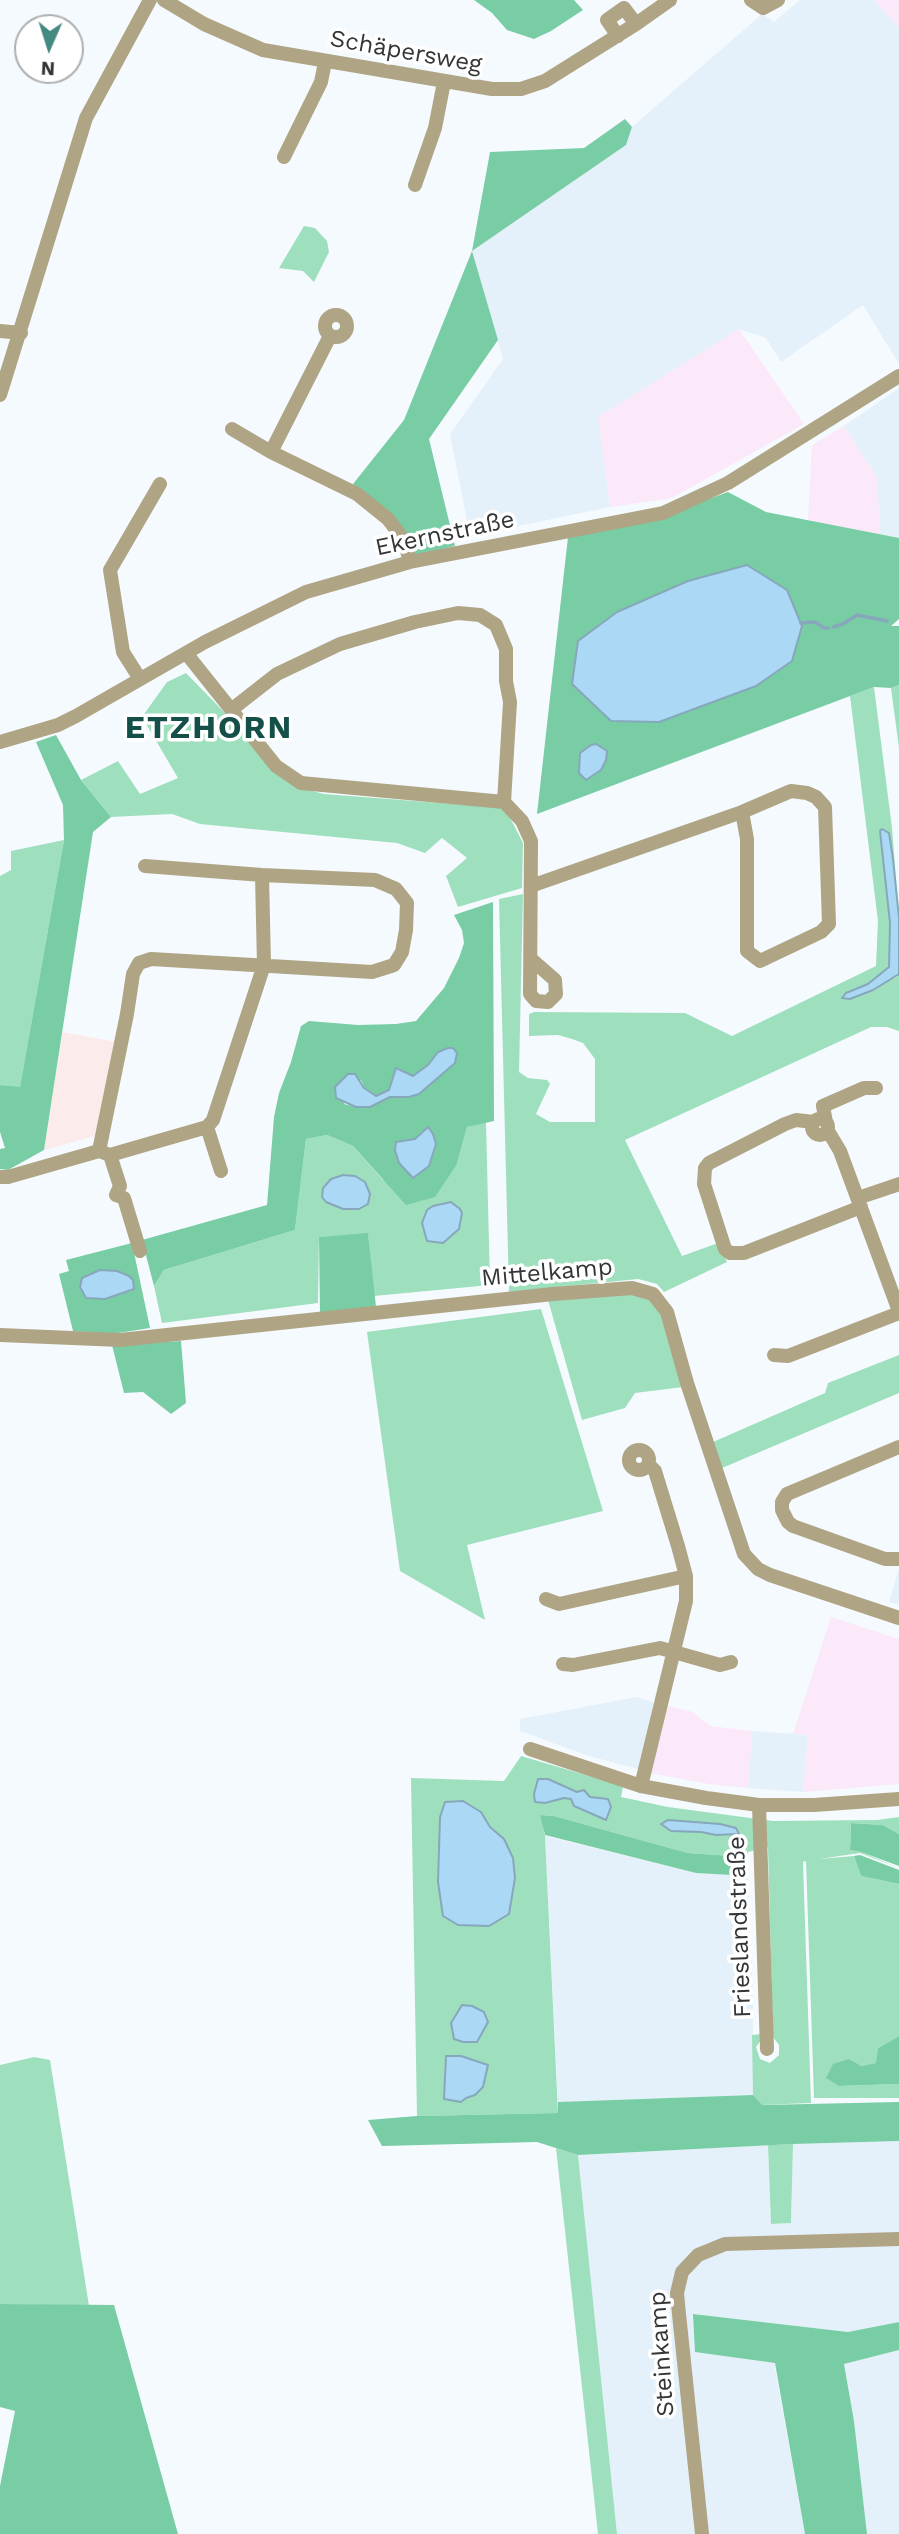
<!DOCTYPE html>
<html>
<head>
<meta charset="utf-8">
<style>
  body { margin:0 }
  #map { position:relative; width:899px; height:2534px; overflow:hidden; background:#f5faff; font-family:"Work Sans",sans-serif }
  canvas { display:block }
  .north { position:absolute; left:14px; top:14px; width:70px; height:70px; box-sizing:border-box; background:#fff; border:2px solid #adaeaf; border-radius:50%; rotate:183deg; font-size:19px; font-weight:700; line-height:28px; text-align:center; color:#333537 }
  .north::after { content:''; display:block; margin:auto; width:24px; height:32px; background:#458a80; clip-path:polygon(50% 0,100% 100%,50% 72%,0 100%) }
</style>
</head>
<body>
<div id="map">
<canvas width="899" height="2534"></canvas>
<div class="north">N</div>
</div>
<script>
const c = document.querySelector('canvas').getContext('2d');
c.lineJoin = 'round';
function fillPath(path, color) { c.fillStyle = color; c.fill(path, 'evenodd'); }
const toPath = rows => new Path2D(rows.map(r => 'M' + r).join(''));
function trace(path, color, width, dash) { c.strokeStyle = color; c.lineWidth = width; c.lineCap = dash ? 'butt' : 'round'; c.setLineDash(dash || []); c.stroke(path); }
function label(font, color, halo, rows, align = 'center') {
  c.font = font + ' "Work Sans",sans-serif'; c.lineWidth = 7; c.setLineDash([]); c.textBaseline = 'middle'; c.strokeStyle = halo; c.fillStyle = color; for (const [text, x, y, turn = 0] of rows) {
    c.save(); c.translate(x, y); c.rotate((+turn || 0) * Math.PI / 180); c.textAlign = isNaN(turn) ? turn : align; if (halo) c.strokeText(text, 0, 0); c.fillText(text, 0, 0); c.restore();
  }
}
const built = toPath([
  [800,0,874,0,899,28,899,364,863,305,781,362,766,338,739,329,599,417,610,507,470,536,450,434,503,359,472,251,626,145,632,127,762,14,774,22],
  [899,388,899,538,880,536,877,478,844,426],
  [899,1569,899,1605,889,1602],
  [637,1697,656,1703,641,1770,589,1756,520,1731,520,1719],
  [752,1731,808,1735,803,1792,748,1788],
  [545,1836,696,1873,732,1875,748,1870,753,2001,753,2095,558,2102],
  [899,2141,899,2322,848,2332,694,2314,695,2352,774,2363,805,2534,617,2534,578,2155,768,2145,771,2224,791,2223,793,2144],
  [899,2350,899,2534,867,2534,854,2421,844,2364]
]);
const industrial = toPath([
  [874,0,899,0,899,28],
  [739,329,804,424,672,498,610,507,598,417],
  [844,426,877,478,880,536,808,520,812,445],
  [831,1617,899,1639,899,1784,803,1792,808,1735,793,1734],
  [664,1705,693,1712,710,1726,752,1731,748,1788,709,1784,649,1773]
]);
const education = toPath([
  [63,1032,116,1042,98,1135,44,1150]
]);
const green = toPath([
  [304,226,315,228,327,241,329,252,314,282,303,271,279,268],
  [186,673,297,787,324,794,505,808,523,843,522,888,458,907,446,876,467,858,442,838,425,853,397,843,200,824,172,814,111,817,81,780,118,761,140,794,178,778,142,717,167,682],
  [899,685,899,748,891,688],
  [874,687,892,828,899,918,893,859,880,832,890,923,889,968,868,984,846,993,842,998,850,999,897,977,899,974,899,1031,887,1027,871,1027,625,1140,682,1256,718,1243,727,1262,664,1292,657,1284,638,1279,509,1292,499,899,523,894,519,1072,528,1078,547,1080,550,1084,536,1114,550,1122,595,1122,595,1059,583,1043,572,1039,558,1035,529,1036,529,1014,534,1012,685,1013,732,1036,876,966,878,921,850,696],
  [64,840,20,1088,0,1085,0,876,11,870,11,851],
  [486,1122,490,1285,374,1296,368,1234,319,1237,318,1303,162,1323,154,1286,164,1270,295,1230,306,1139,327,1135,353,1146,383,1180,457,1164,467,1127],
  [343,1175,350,1175,368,1204,353,1209,326,1184],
  [630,1292,648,1297,664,1313,683,1387,635,1393,625,1408,582,1420,548,1300],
  [541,1309,603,1511,467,1545,485,1620,400,1571,367,1332],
  [899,1355,899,1393,722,1468,713,1442,825,1393,828,1383],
  [521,1756,623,1786,621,1797,668,1807,773,1821,877,1820,899,1817,899,1834,883,1825,851,1823,850,1850,861,1852,899,1868,860,1853,819,1859,854,1856,861,1876,899,1884,899,2036,878,2048,877,2063,861,2066,839,2086,899,2084,899,2098,814,2098,806,1861,803,1862,811,2103,761,2105,753,2095,752,2035,761,2034,761,2040,756,2047,760,2059,770,2063,779,2055,779,2045,773,2037,768,1847,732,1856,688,1853,554,1816,541,1815,545,1836,558,2113,417,2116,411,1778,504,1781],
  [548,1779,590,1797,608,1799,605,1820,574,1807,571,1799,564,1798],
  [445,1802,481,1812,490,1827,504,1839],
  [680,1821,719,1824,736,1828,678,1832],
  [462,2005,484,2012,488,2022,477,2042,451,2023],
  [488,2065,483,2087,475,2095,466,2098],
  [34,2057,50,2060,89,2306,0,2304,0,2065],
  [793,2144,791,2223,771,2224,768,2145],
  [556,2148,578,2155,617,2534,598,2534]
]);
const forest = toPath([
  [474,0,574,0,583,10,551,31,534,39,507,30,492,13],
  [625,119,632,127,626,145,472,251,498,340,429,439,455,546,414,556,394,518,353,484,404,420,472,251,490,152,584,148],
  [728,492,766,512,899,538,899,619,891,626,899,626,899,685,891,688,874,687,537,814,568,537,698,503],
  [747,565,617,612,688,581],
  [581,763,601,770,586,779,579,773],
  [56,735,81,780,111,817,93,832,44,1150,8,1170,0,1169,0,1149,5,1148,0,1132,0,1085,20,1087,64,840,63,805,36,742],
  [493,902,494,1121,467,1127,457,1164,435,1197,406,1205,353,1146,327,1135,306,1139,295,1230,164,1270,154,1286,142,1240,267,1205,274,1117,279,1093,291,1062,301,1026,309,1021,358,1025,396,1024,416,1021,444,988,459,958,464,943,462,930,454,915],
  [438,1052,409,1097,390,1097,370,1107,356,1107,344,1104,361,1080,364,1087,376,1096,385,1093,389,1090,396,1069,413,1076,428,1065],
  [422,1131,436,1144,429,1166,413,1178,415,1139],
  [368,1233,376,1307,320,1313,319,1237],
  [132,1243,150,1328,112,1334,73,1331,59,1274,69,1271,66,1260],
  [181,1341,186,1403,171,1414,143,1392,124,1393,112,1345],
  [540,1815,554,1816,688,1853,732,1856,748,1852,748,1870,732,1875,696,1873,545,1835],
  [851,1823,883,1825,899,1834,899,1866,861,1852,850,1850],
  [860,1855,899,1870,899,1884,861,1876,854,1856],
  [899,2036,899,2084,839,2086,826,2078,833,2064,849,2059,861,2066,876,2063,878,2048],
  [753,2095,762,2105,899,2102,899,2141,793,2144,578,2155,537,2142,382,2146,368,2120,417,2116,558,2113,558,2102],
  [0,2304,114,2305,178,2534,0,2534,0,2486,15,2411,0,2407],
  [693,2314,848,2332,899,2322,899,2350,844,2364,854,2421,867,2534,805,2534,775,2363,695,2352]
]);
const water = toPath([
  [747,565,787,590,802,626,792,661,756,686,659,722,611,721,572,684,578,641,617,612,688,581,747,565],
  [596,744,607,751,606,760,601,770,586,780,579,773,580,753,591,745,596,744],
  [882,829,889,833,893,859,899,918,899,974,873,990,850,999,842,998,846,993,868,984,889,967,890,923,880,831,882,829],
  [448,1048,453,1048,457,1053,455,1063,419,1094,409,1097,390,1097,370,1107,356,1107,336,1098,335,1087,348,1074,355,1074,364,1088,376,1096,389,1090,396,1068,413,1076,428,1065,438,1052,448,1048],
  [428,1127,433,1134,436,1144,429,1166,413,1178,399,1163,395,1150,396,1142,415,1139,428,1127],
  [343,1175,355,1176,365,1182,370,1194,368,1204,359,1209,343,1209,326,1202,322,1197,323,1188,331,1179,343,1175],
  [451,1202,460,1209,462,1213,459,1229,443,1243,427,1241,422,1223,427,1210,433,1206,451,1202],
  [100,1270,117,1271,129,1276,133,1280,134,1289,105,1299,86,1298,80,1287,82,1278,100,1270],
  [538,1779,548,1779,577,1792,584,1790,590,1797,608,1799,611,1807,606,1820,574,1806,571,1799,564,1798,545,1803,535,1802,534,1794,538,1779],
  [463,1801,481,1812,490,1827,504,1839,513,1858,515,1878,509,1914,489,1926,458,1925,443,1916,438,1882,440,1817,445,1802,463,1801],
  [668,1820,720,1824,736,1828,739,1834,716,1835,701,1832,671,1831,661,1824,668,1820],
  [462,2005,472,2006,484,2012,488,2022,477,2042,463,2042,454,2039,451,2023,462,2005],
  [446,2056,461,2056,488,2065,483,2087,475,2095,466,2098,461,2102,444,2099,446,2056]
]);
const stream = toPath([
  [801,623,815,622,824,628,828,628],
  [833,627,843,624,857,615,887,621]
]);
const minor = toPath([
  [164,0,204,24,263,50,492,89,521,89,545,81,636,24,670,0],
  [751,0,763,8,778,0],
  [618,36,607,20,624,8,636,24],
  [284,157,321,82,325,62],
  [415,185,435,128,444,82],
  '325 326a11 11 0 1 1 22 0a11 11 0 1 1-22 0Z',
  [0,331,21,333],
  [0,395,86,118,150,0],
  [232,429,271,452,357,494,388,519,404,540,410,562],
  [271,452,330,336],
  [186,653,276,766,301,783,504,802,522,821,531,841,530,994,536,1001,548,1002,556,994,555,980,531,959],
  [140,679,123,652,110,570,160,484],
  [231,710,277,674,340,644,415,622,458,613,480,615,496,625,506,649,506,681,510,702,504,802],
  [0,742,58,725,76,716,205,642,306,592,410,562,663,513,728,483,899,376],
  [531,886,742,812,791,791,807,793,816,797,825,807,829,924,821,932,760,961,747,951,747,839,742,812],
  '812 1127a8 8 0 1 1 16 0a8 8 0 1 1-16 0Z',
  [814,1122,796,1120,785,1124,709,1163,705,1168,704,1184,725,1249,730,1253,744,1253,861,1207],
  [826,1122,823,1106,864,1088,876,1088],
  [207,1127,221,1171],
  [828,1131,840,1151,899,1311],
  [99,1151,127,1014,133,974,139,963,151,959,372,972,394,965,402,952,406,930,407,903,396,889,375,880,262,875,145,866],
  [110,1155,207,1127,213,1120,264,965,262,875],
  [0,1177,8,1177,99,1151,110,1155,120,1186,116,1195,124,1198,140,1251],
  [858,1198,899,1184],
  [0,1335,120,1340,553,1294,632,1288,653,1294,667,1312,687,1383,744,1554,758,1569,770,1575,899,1618],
  [774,1355,788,1356,899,1313],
  [899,1447,787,1494,782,1502,782,1510,788,1522,793,1526,885,1559,899,1559],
  '629 1460a10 10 0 1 1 20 0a10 10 0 1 1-20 0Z',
  [546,1599,559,1604,686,1576],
  [563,1664,573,1665,660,1648,720,1665,731,1662],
  [530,1749,641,1786,706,1798,759,1805,814,1805,899,1799],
  [641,1786,686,1601,686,1576,678,1546,655,1471,648,1464],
  [759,1805,767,2049],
  [702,2534,679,2314,677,2293,682,2272,698,2255,725,2244,899,2239]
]);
const streetNames = [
  ["Schäpersweg",406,52,10],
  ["Ekernstraße",445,534,-12],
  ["Mittelkamp",547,1273,-5],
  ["Frieslandstraße",740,1927,-92],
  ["Steinkamp",662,2354,-94]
];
const districtNames = [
  ["ETZHORN",209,729]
];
fillPath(built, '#e4f0fa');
fillPath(industrial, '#fbe8f9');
fillPath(education, '#fbebea');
fillPath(green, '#9ee0be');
fillPath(forest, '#79cda4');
fillPath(water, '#abd8f4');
trace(water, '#87a7bb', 2);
trace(stream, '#87a7bb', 3.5);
trace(minor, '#afa484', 14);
label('24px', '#333537', '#fff', streetNames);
c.letterSpacing = '2px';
label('bold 32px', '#144f48', '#fff', districtNames);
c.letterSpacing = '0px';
</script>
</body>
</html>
